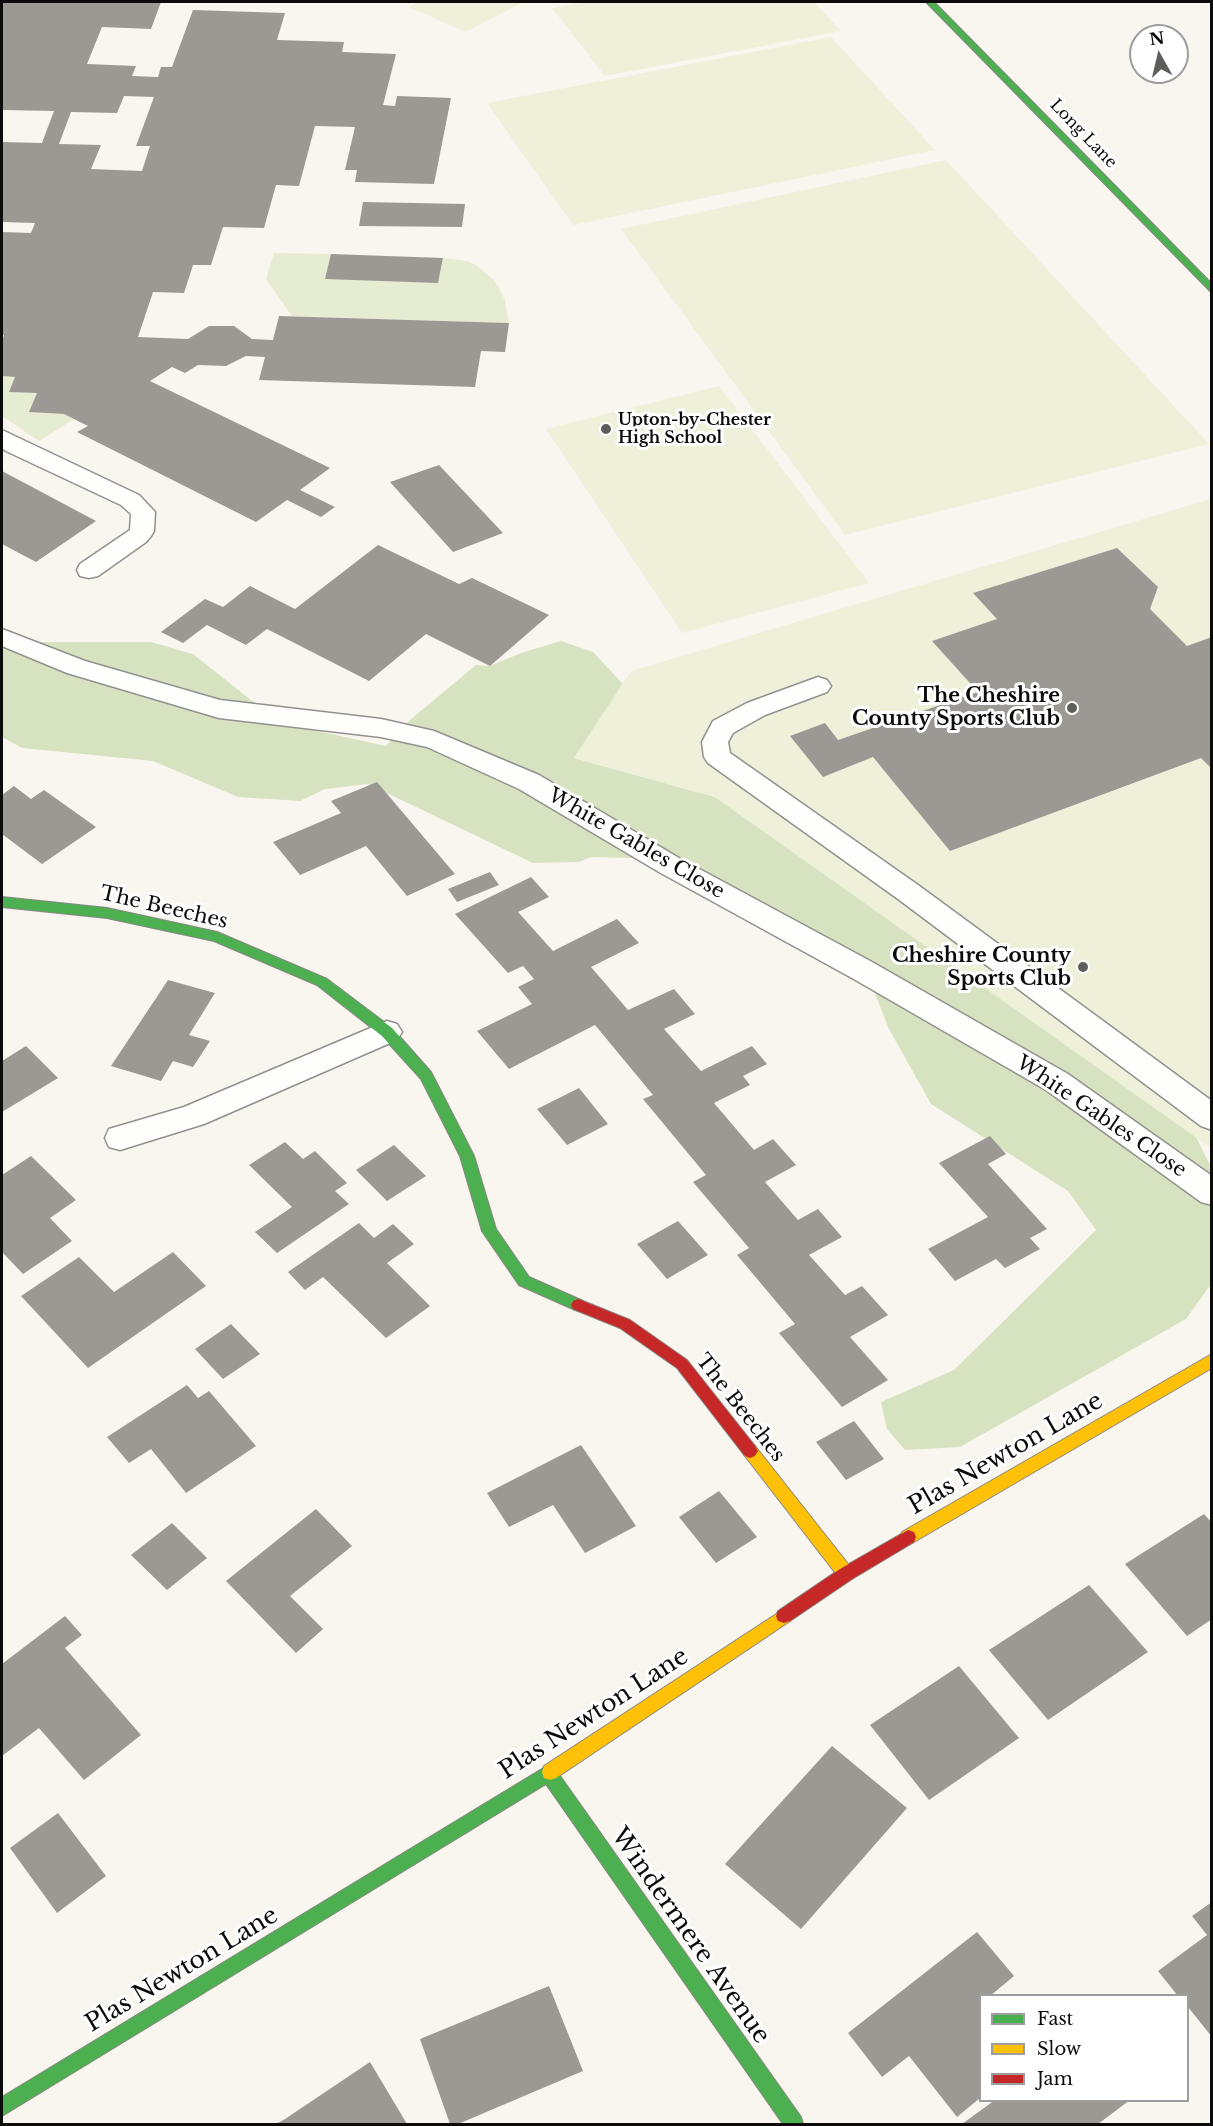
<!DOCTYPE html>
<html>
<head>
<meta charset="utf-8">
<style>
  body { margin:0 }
  #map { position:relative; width:1213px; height:2126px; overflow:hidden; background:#f9f6ef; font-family:"Libre Baskerville",serif }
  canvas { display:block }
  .frame { position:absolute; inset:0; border:3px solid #0b0b0b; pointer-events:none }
  .legend { position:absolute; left:979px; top:1994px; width:210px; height:108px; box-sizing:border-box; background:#fff; border:2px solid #9d9d9d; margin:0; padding:8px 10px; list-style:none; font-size:18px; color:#0b0b0b }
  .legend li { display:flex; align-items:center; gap:12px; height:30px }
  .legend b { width:30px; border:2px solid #9d9d9d }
  .north { position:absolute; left:1129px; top:24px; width:60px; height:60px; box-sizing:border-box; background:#fff; border:2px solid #9d9d9d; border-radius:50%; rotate:352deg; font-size:16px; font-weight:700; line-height:24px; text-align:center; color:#0b0b0b }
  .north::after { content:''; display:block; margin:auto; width:21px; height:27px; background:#5e5d5b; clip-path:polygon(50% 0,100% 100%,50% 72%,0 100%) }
</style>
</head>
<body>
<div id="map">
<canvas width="1213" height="2126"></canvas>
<div class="frame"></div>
<ul class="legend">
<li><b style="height:8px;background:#4caf50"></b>Fast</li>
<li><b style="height:8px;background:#ffc107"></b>Slow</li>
<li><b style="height:8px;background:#c62828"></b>Jam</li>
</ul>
<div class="north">N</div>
</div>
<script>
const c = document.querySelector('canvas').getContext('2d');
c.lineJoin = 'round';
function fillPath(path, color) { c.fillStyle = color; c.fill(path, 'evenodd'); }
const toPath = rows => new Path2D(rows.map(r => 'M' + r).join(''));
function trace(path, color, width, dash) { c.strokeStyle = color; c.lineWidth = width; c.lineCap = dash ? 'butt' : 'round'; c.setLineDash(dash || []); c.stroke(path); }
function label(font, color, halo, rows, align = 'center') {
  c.font = font + ' "Libre Baskerville",serif'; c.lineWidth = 6; c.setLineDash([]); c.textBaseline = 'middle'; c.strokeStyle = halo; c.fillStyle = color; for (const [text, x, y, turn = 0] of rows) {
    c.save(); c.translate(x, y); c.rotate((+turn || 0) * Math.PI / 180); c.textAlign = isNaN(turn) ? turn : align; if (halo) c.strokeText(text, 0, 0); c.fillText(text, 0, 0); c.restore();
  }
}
const green = toPath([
  [274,253,331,254,438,283,443,258,467,261,476,265,495,281,505,300,509,323,292,316,266,279],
  [2,376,15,377,10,392,37,393,30,412,64,414,74,419,39,441,2,416]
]);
const forest = toPath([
  [561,641,593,652,623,684,574,758,715,797,1196,1137,1211,1167,1211,1284,1186,1319,960,1447,905,1450,887,1429,881,1402,954,1370,1096,1230,1068,1191,931,1104,889,1029,865,968,670,859,591,857,579,862,533,863,368,784,325,789,300,801,238,797,153,761,22,748,2,737,2,642,151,642,193,654,280,723,386,746,410,720,476,665,490,666,521,653]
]);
const pitch = toPath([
  [419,2,518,2,522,3,465,32,409,7],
  [588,2,814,2,841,31,605,76,552,8],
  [831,37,935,150,573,225,487,103],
  [946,160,1209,444,845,535,621,229],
  [719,386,869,583,682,633,546,429],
  [1211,499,1211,1148,715,797,574,758,631,671]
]);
const building = toPath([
  [2,2,161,2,151,29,102,27,87,64,136,66,132,76,158,77,161,67,172,67,193,10,285,13,277,40,344,42,342,52,396,54,383,105,395,106,397,96,451,98,434,184,355,182,357,170,345,170,355,127,315,126,299,186,276,185,264,228,223,227,211,265,193,265,184,293,153,292,138,337,188,339,209,326,234,326,252,339,273,340,279,316,509,323,505,352,481,351,475,387,259,380,265,357,246,356,226,366,198,365,185,373,172,367,150,381,330,468,300,490,335,507,321,517,287,500,256,522,77,432,88,426,64,414,29,412,37,393,9,392,15,377,2,376,2,341,4,335,2,335,2,232,31,233,35,223,2,222,2,142,42,143,54,111,2,110],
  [124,96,154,97,136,146,150,146,142,171,91,169,101,145,59,144,71,112,117,113],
  [363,202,465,204,462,227,359,226],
  [331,254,443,258,438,283,325,279],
  [439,465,503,533,453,552,390,482],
  [2,471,96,521,36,562,2,544],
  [378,545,459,584,472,578,549,615,490,666,426,634,369,681,267,629,246,645,207,625,183,643,161,632,205,599,223,607,250,586,295,609],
  [1117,548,1158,587,1150,609,1187,646,1212,637,1212,769,1201,758,950,851,873,757,823,777,790,736,825,723,838,740,978,692,932,641,997,619,973,593],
  [377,782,455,874,407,896,366,846,300,875,273,842,341,813,331,801],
  [14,786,31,799,44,790,96,827,42,864,2,834,2,795],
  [490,872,499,885,457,902,448,889],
  [531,877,549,897,518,912,553,951,617,919,639,943,591,967,628,1010,674,989,695,1014,664,1029,701,1071,752,1046,767,1064,743,1076,750,1085,714,1103,754,1150,773,1139,796,1165,765,1182,798,1220,818,1209,842,1237,809,1255,845,1295,862,1286,888,1315,850,1337,888,1380,842,1407,779,1333,795,1324,737,1255,749,1248,693,1182,706,1175,643,1099,653,1095,595,1025,509,1069,477,1031,532,1004,518,987,534,979,523,966,508,973,455,914],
  [168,980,215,993,189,1035,210,1041,193,1067,173,1061,161,1081,111,1066],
  [26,1046,58,1078,2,1112,2,1061],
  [579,1088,608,1124,567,1145,537,1109],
  [990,1136,1006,1154,988,1164,1047,1229,1030,1238,1040,1249,1005,1268,996,1259,955,1281,928,1249,988,1217,939,1163],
  [285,1142,303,1159,315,1151,347,1183,335,1191,349,1204,277,1253,255,1232,292,1207,249,1165],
  [394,1145,426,1176,387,1201,356,1170],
  [31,1156,76,1200,50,1218,72,1241,23,1274,2,1252,2,1175],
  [678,1221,708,1255,667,1279,637,1244],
  [359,1223,374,1238,393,1224,414,1244,387,1263,430,1306,386,1338,323,1277,305,1290,288,1272],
  [173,1252,206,1286,88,1368,21,1296,79,1257,114,1292],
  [231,1324,260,1354,223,1379,195,1349],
  [187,1385,198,1398,209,1391,256,1446,186,1493,151,1449,129,1463,107,1437],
  [854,1421,884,1459,846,1480,816,1442],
  [581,1445,636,1526,585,1553,553,1505,509,1527,487,1493],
  [719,1491,757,1537,716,1563,679,1517],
  [316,1509,352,1546,290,1596,323,1629,296,1653,226,1581],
  [1204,1514,1212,1523,1212,1619,1187,1636,1125,1564],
  [172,1523,207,1558,167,1590,131,1555],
  [1089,1585,1148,1652,1048,1720,989,1650],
  [65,1616,82,1635,65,1648,141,1735,84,1780,39,1728,2,1756,2,1664],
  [959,1666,1019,1738,929,1800,870,1725],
  [832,1746,907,1808,801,1929,725,1864],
  [58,1813,106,1876,57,1913,10,1848],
  [1212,1902,1212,2037,1188,2007,1188,1996,1178,1996,1158,1971,1207,1935,1192,1916],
  [977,1932,1014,1976,990,1996,980,1996,980,2098,957,2117,909,2056,882,2077,848,2033],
  [549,1986,583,2071,458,2124,450,2124,420,2039],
  [370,2062,407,2124,276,2124,285,2119],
  [995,2100,1130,2100,1098,2124,962,2124]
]);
const lane = toPath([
  [2,430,139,495,155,512,154,531,151,536,146,542,98,576,89,578,80,576,77,570,80,564,130,530,131,514,121,505,6,451,2,448,2,430],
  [2,629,85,661,220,700,381,719,434,731,539,775,679,858,872,962,1068,1074,1212,1176,1212,1205,1201,1202,1046,1090,852,978,659,872,519,789,427,747,381,737,219,718,67,673,2,646,2,629],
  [818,677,827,680,831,686,827,692,765,715,733,733,728,742,730,753,918,885,1212,1101,1212,1130,1201,1126,898,899,708,763,704,757,702,742,713,721,747,703,818,677],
  [387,1021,397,1024,402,1032,397,1040,204,1124,120,1150,109,1147,105,1138,109,1129,184,1107,387,1021]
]);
const fast = toPath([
  [926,2,934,2,1212,284,1212,293,926,2],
  [2,897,107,908,217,932,327,979,392,1028,431,1072,474,1156,496,1229,529,1277,583,1301,585,1305,583,1309,578,1311,573,1309,519,1285,482,1231,460,1156,421,1079,382,1036,317,985,214,941,107,918,2,907,2,897],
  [550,1764,556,1766,558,1773,801,2117,803,2124,783,2124,546,1784,2,2116,2,2097,550,1764]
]);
const slow = toPath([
  [1212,1354,1212,1368,914,1542,908,1544,902,1542,900,1537,902,1532,1212,1354],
  [750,1444,755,1446,852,1569,854,1574,852,1579,846,1581,840,1579,745,1456,742,1451,745,1446,750,1444],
  [784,1609,790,1611,792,1616,790,1621,556,1778,550,1780,544,1778,542,1772,544,1766,784,1609]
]);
const jam = toPath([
  [578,1299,630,1320,687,1360,755,1446,758,1451,755,1456,750,1458,745,1456,677,1368,620,1328,573,1309,571,1305,573,1301,578,1299],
  [908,1530,914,1532,916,1537,914,1542,852,1579,790,1621,784,1623,778,1621,776,1616,778,1611,840,1569,908,1530]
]);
const markers = [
  [606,429,6,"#5e5d5b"],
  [1072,708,6,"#5e5d5b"],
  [1083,967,6,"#5e5d5b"]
];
const farStreetnames = [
  ["Long Lane",1083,134,46]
];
const farPoinames = [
  ["Upton-by-Chester",618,420],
  ["High School",618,438]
];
const poiNames = [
  ["The Cheshire",1060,696],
  ["County Sports Club",1060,719],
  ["Cheshire County",1071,956],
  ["Sports Club",1071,979]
];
const streetNames = [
  ["White Gables Close",636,844,30],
  ["The Beeches",164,908,13],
  ["White Gables Close",1101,1117,34],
  ["The Beeches",740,1408,52]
];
const nearStreetnames = [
  ["Plas Newton Lane",1006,1454,-30],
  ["Plas Newton Lane",594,1714,-33],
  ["Windermere Avenue",690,1936,55],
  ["Plas Newton Lane",182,1970,-31]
];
fillPath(green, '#e6ecd1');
fillPath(forest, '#d7e3c0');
fillPath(pitch, '#eef0da');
fillPath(building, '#9c9995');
trace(lane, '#92918e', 3);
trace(fast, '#898784', 2);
trace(slow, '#898784', 2);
trace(jam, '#898784', 2);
fillPath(lane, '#fefefd');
fillPath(fast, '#4caf50');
fillPath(slow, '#ffc107');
fillPath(jam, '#c62828');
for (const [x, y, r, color] of markers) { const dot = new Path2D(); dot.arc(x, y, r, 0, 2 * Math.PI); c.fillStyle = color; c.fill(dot); trace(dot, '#fff', 2); }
label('16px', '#0b0b0b', '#fff', farStreetnames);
label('bold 16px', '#0b0b0b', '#fff', farPoinames, 'left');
label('bold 20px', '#0b0b0b', '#fff', poiNames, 'right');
label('20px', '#0b0b0b', '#fff', streetNames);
label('24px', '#0b0b0b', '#fff', nearStreetnames);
</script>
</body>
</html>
